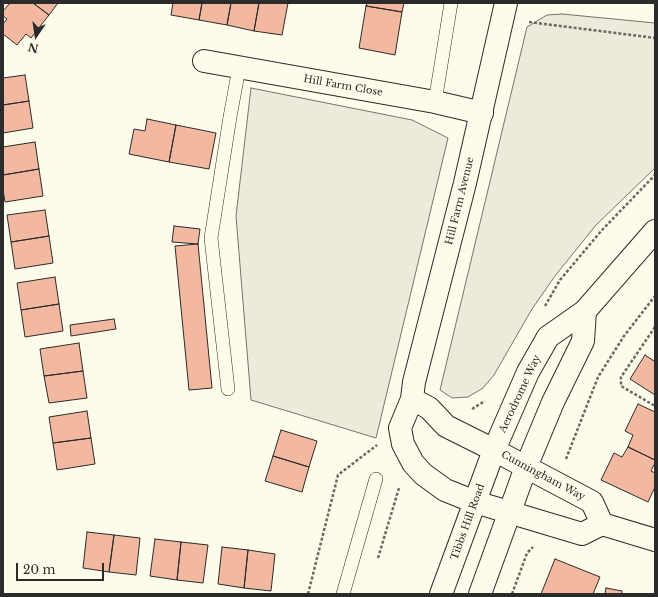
<!DOCTYPE html>
<html>
<head>
<meta charset="utf-8">
<style>
  body { margin:0 }
  #map { position:relative; width:658px; height:597px; overflow:hidden; background:#fdfbea; font-family:"Libre Baskerville",serif }
  canvas { display:block }
  .frame { position:absolute; inset:0; border:4px solid #2b2b2b; pointer-events:none }
  .north { position:absolute; left:16px; top:16px; width:40px; height:40px; -webkit-text-stroke:3px #fdfbea; paint-order:stroke; rotate:193deg; font-size:11px; font-weight:700; line-height:16px; text-align:center; color:#2b2b2b }
  .north::after { content:''; display:block; margin:auto; width:14px; height:18px; background:#2b2b2b; clip-path:polygon(50% 0,100% 100%,50% 72%,0 100%) }
  .scale { position:absolute; left:16px; top:563px; width:88px; height:18px; box-sizing:border-box; border:2px solid #2b2b2b; border-top:0; padding-left:5px; font-size:12px; line-height:14px; white-space:nowrap; color:#2b2b2b; -webkit-text-stroke:3px #fdfbea; paint-order:stroke }
</style>
</head>
<body>
<div id="map">
<canvas width="658" height="597"></canvas>
<div class="frame"></div>
<div class="north">N</div>
<div class="scale">20 m</div>
</div>
<script>
const c = document.querySelector('canvas').getContext('2d');
c.lineJoin = 'round';
function fillPath(path, color) { c.fillStyle = color; c.fill(path, 'evenodd'); }
const toPath = rows => new Path2D(rows.map(r => 'M' + r).join(''));
function trace(path, color, width, dash) { c.strokeStyle = color; c.lineWidth = width; c.lineCap = dash ? 'butt' : 'round'; c.setLineDash(dash || []); c.stroke(path); }
function label(font, color, halo, rows, align = 'center') {
  c.font = font + ' "Libre Baskerville",serif'; c.lineWidth = 3; c.setLineDash([]); c.textBaseline = 'middle'; c.strokeStyle = halo; c.fillStyle = color; for (const [text, x, y, turn = 0] of rows) {
    c.save(); c.translate(x, y); c.rotate((+turn || 0) * Math.PI / 180); c.textAlign = isNaN(turn) ? turn : align; if (halo) c.strokeText(text, 0, 0); c.fillText(text, 0, 0); c.restore();
  }
}
const green = toPath([
  [562,14,655,23,655,168,596,225,555,276,532,309,494,375,483,388,468,397,452,398,440,390,527,27,547,15,562,14],
  [251,88,412,120,448,138,376,438,251,400,236,216,251,88]
]);
const building = toPath([
  [10,3,33,3,49,15,31,38,26,34,17,45,3,34,3,24,7,19,3,16,3,11,10,3],
  [33,3,58,3,49,15,33,3],
  [173,3,202,3,199,20,171,15,173,3],
  [202,3,231,3,227,25,199,20,202,3],
  [231,3,259,3,254,31,227,25,231,3],
  [259,3,288,3,282,35,254,31,259,3],
  [367,3,404,3,402,12,366,6,367,3],
  [366,6,402,12,395,55,359,48,366,6],
  [25,75,29,101,3,105,3,78,25,75],
  [29,101,33,128,3,133,3,105,29,101],
  [147,119,176,125,169,162,129,154,134,129,145,131,147,119],
  [176,125,216,133,209,169,169,162,176,125],
  [35,142,39,169,3,175,3,147,35,142],
  [39,169,43,196,5,202,3,190,3,175,39,169],
  [45,210,49,236,11,242,7,215,45,210],
  [174,226,200,229,198,244,172,242,174,226],
  [49,236,53,263,15,269,11,242,49,236],
  [198,244,212,388,189,390,175,246,198,244],
  [55,277,59,304,21,310,17,283,55,277],
  [59,304,63,331,25,337,21,310,59,304],
  [114,319,116,329,71,336,70,325,114,319],
  [79,343,83,371,44,376,40,349,79,343],
  [645,355,654,361,655,359,655,395,630,379,645,355],
  [83,371,87,398,49,403,44,376,83,371],
  [638,404,655,412,655,460,628,447,633,435,625,431,638,404],
  [87,411,91,438,53,443,49,417,87,411],
  [281,430,317,441,309,467,273,456,281,430],
  [91,438,95,464,57,470,53,443,91,438],
  [628,447,655,460,655,463,651,471,655,473,655,487,648,502,601,480,614,453,622,457,628,447],
  [273,456,309,467,302,492,265,481,273,456],
  [87,532,114,535,109,572,83,568,87,532],
  [114,535,140,538,136,575,109,572,114,535],
  [155,539,181,542,177,580,150,576,155,539],
  [181,542,208,545,203,583,177,580,181,542],
  [222,547,248,550,244,588,218,584,222,547],
  [248,550,275,554,271,591,244,588,248,550],
  [555,559,600,577,593,594,541,594,555,559],
  [606,588,622,591,622,594,605,594,606,588]
]);
const path = toPath([
  [529,22,655,38],
  [545,306,560,280,602,230,655,175],
  [655,327,621,377,621,386,655,406],
  [472,409,485,401],
  [566,459,598,377,624,336,655,296],
  [378,558,399,488],
  [308,594,338,475,377,445],
  [512,594,527,553,533,547]
]);
const lane = toPath([
  [435,102,451,3],
  [228,389,211,238,230,117,239,68],
  [343,594,376,479]
]);
const street = toPath([
  [204,61,435,102,482,113],
  [494,450,592,502,602,524],
  [475,502,582,534,602,524,655,540]
]);
const secondary = toPath([
  [412,399,429,408,446,426,494,450],
  [475,502,445,490,423,474,413,463,403,444,400,428,412,399,414,382,465,183,506,3],
  [441,594,494,450,528,372,548,337,585,311,655,231],
  [480,594,526,467,553,402,583,341,585,311]
]);
const streetNames = [
  ["Hill Farm Close",343,86,10],
  ["Hill Farm Avenue",460,201,-76],
  ["Aerodrome Way",520,394,-65],
  ["Cunningham Way",543,476,28],
  ["Tibbs Hill Road",468,522,-70]
];
fillPath(green, '#ecebdb');
trace(green, '#74746e', 1);
fillPath(building, '#f2b8a0');
trace(building, '#2b2b2b', 1);
trace(lane, '#2b2b2b', 14);
trace(street, '#2b2b2b', 24);
trace(secondary, '#2b2b2b', 24);
trace(path, '#6a6964', 2.5, [3, 2]);
trace(lane, '#fdfbea', 13);
trace(street, '#fdfbea', 22);
trace(secondary, '#fdfbea', 22);
label('10px', '#2b2b2b', '#fdfbea', streetNames);
</script>
</body>
</html>
